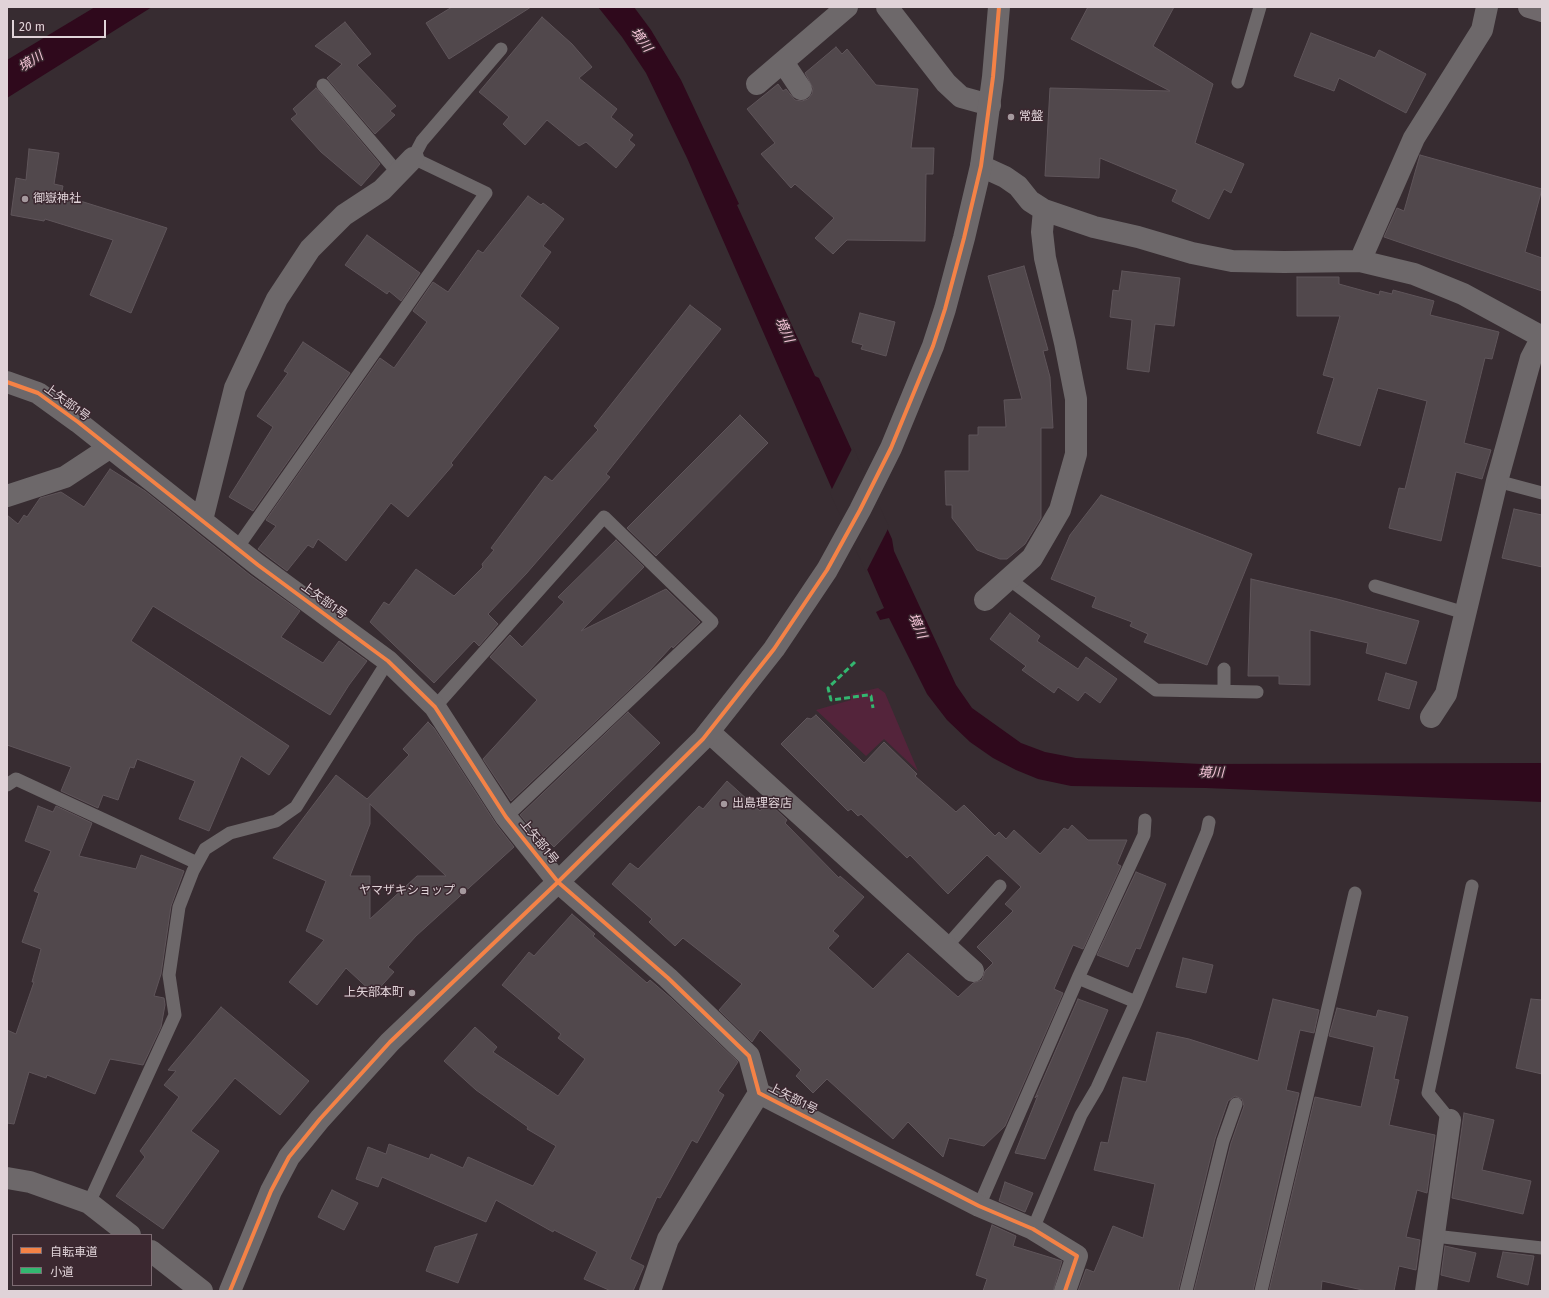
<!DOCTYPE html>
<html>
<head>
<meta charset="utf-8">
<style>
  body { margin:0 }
  #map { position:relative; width:1549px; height:1298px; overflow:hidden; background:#372c31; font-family:"Fira Sans","Noto Sans JP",sans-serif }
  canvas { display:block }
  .frame { position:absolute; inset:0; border:8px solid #e0d3d8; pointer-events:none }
  .legend { position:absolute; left:12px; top:1234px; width:140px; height:52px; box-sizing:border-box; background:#3b2830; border:1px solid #7d6c73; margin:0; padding:5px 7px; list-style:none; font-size:12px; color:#e0d3d8 }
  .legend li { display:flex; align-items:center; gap:8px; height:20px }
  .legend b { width:20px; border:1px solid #7d6c73 }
  .scale { position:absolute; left:12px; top:20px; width:94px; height:18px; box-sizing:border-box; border:2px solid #e0d3d8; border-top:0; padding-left:5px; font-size:12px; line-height:14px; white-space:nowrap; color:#e0d3d8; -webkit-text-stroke:3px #3b2830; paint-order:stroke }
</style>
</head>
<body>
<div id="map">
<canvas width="1549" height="1298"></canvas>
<div class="frame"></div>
<ul class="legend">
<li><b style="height:5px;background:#f48246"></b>自転車道</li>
<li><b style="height:5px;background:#33b770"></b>小道</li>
</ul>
<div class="scale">20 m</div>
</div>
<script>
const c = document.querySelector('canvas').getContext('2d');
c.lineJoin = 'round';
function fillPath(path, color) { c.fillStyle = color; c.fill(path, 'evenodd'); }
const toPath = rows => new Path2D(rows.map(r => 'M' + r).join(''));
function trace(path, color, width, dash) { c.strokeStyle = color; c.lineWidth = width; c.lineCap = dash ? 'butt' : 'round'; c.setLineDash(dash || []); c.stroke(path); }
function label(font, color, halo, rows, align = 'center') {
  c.font = font + ' "Fira Sans","Noto Sans JP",sans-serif'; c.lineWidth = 3; c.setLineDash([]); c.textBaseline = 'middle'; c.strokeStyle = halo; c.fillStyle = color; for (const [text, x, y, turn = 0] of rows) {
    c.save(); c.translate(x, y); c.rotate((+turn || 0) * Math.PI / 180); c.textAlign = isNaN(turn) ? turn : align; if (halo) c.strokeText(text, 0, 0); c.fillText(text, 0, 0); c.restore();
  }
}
const green = toPath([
  [878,688,885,693,918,771,884,739,866,756,816,710,851,700,851,694]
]);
const water = toPath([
  [95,7,152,7,7,98,7,60],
  [598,7,634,7,651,30,681,80,739,204,737,205,815,376,819,378,844,433,892,539,894,551,956,685,972,708,1021,743,1045,752,1076,758,1201,764,1542,763,1542,802,1206,788,1071,786,1038,779,1016,770,993,758,970,742,947,720,927,694,889,618,880,620,876,612,884,608,687,158,646,73,622,37]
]);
const pier = toPath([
  [853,447,889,527,866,572,830,493]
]);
const building = toPath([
  [452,7,531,7,449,59,426,23,452,7],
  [1088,7,1174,7,1153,46,1213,84,1195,143,1244,164,1231,193,1224,189,1209,219,1172,201,1177,190,1100,158,1099,178,1045,176,1050,88,1170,91,1071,39,1088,7],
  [542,17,572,44,592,67,579,78,617,109,611,117,633,135,629,140,635,145,616,168,586,142,579,146,547,120,525,145,503,124,509,117,479,92,542,17],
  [345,22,371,54,357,65,396,106,390,111,395,115,375,134,327,78,342,64,315,46,345,22],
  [1311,33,1375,58,1379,50,1426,74,1406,113,1339,78,1334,91,1294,76,1311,33],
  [836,47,842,54,847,49,876,85,918,89,911,148,934,148,933,174,926,174,925,241,847,240,833,254,815,238,834,218,795,184,791,188,761,154,775,143,747,109,778,84,783,91,786,89,795,100,802,101,808,99,812,94,813,88,805,73,836,47],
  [316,88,380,164,361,186,321,152,291,119,297,114,293,109,316,88],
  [29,149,59,153,54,184,63,186,61,195,167,228,131,313,90,295,113,240,45,219,44,221,11,215,16,178,26,180,29,149],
  [1420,155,1542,189,1525,252,1542,258,1542,291,1384,237,1397,208,1404,211,1420,155],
  [528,196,541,205,543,203,564,219,543,246,551,252,520,296,559,328,451,463,453,465,408,517,391,503,346,561,318,539,313,548,308,545,287,571,258,549,276,526,266,520,380,358,394,368,427,322,413,311,433,282,448,292,478,250,483,253,528,196],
  [367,235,420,273,401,301,389,291,387,294,345,265,367,235],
  [1024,266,1048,350,1043,351,1050,377,1053,428,1041,428,1041,518,1025,544,1007,559,1000,559,977,550,952,518,952,505,946,505,945,471,969,471,969,435,978,435,978,427,1006,427,1004,400,1022,399,988,276,1024,266],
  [1122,271,1180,278,1174,326,1155,324,1149,372,1127,369,1132,320,1110,317,1113,290,1119,291,1122,271],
  [1297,277,1339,277,1339,284,1379,295,1380,291,1392,294,1393,290,1434,301,1430,315,1499,332,1492,359,1485,358,1464,443,1491,450,1482,479,1456,472,1441,541,1389,528,1399,488,1405,489,1427,401,1378,388,1360,446,1317,433,1334,378,1323,375,1340,316,1297,316,1297,277],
  [690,305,721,329,606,474,610,477,526,574,488,614,498,624,479,646,474,641,434,683,370,622,384,602,389,605,416,569,454,596,483,567,482,564,494,550,491,548,545,476,552,481,598,430,594,426,690,305],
  [860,313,895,322,886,356,861,349,863,345,852,342,860,313],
  [303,342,350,373,253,511,229,497,273,427,257,416,288,373,284,371,303,342],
  [740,415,768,443,656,556,627,528,740,415],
  [110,469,145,491,250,575,300,611,281,637,323,663,339,641,367,661,349,685,330,715,153,606,131,641,289,746,269,775,241,756,209,831,179,819,195,781,137,759,134,768,130,767,118,800,103,795,98,808,61,791,71,767,7,745,7,515,18,524,24,515,27,517,40,498,61,492,84,507,110,469],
  [1101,495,1252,554,1207,665,1144,642,1148,634,1130,626,1132,622,1092,607,1096,597,1051,579,1070,535,1101,495],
  [1514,509,1542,515,1542,567,1502,558,1514,509],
  [616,540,644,567,581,631,666,589,700,622,673,648,672,646,649,671,511,801,483,759,537,700,490,657,510,635,522,647,564,602,558,597,616,540],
  [1251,579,1337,599,1419,621,1406,664,1366,653,1368,643,1310,630,1310,685,1279,684,1279,676,1248,676,1251,579],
  [1010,613,1040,636,1037,641,1078,669,1086,657,1117,679,1100,703,1085,692,1078,701,1058,687,1054,693,1022,670,1026,666,990,639,1010,613],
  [1386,673,1417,682,1409,709,1378,700,1386,673],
  [628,712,660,743,554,847,535,828,533,830,520,815,628,712],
  [816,715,864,763,884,742,917,774,915,776,956,812,964,805,995,836,999,832,1006,839,1014,830,1040,854,1064,828,1068,830,1072,825,1088,840,1127,840,1117,864,1121,866,1083,949,1073,945,1054,989,1063,993,1005,1126,984,1146,949,1138,943,1157,908,1122,893,1139,827,1079,813,1093,796,1076,801,1070,760,1030,752,1042,719,1010,742,984,683,938,675,946,649,922,652,919,612,884,630,863,638,869,699,806,703,809,727,781,760,811,768,802,787,820,785,823,839,878,840,876,864,897,833,931,839,936,828,948,873,989,908,953,958,997,973,983,982,980,985,971,993,963,977,947,1013,911,1005,904,1021,887,987,855,948,894,910,855,907,858,861,814,858,816,851,809,848,811,781,744,807,718,811,719,816,715],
  [428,722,434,728,496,824,514,847,416,936,388,967,394,972,374,994,346,968,317,1005,289,982,324,940,306,931,326,881,273,858,336,775,367,799,409,755,403,749,428,722],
  [370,804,446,876,417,876,370,919,370,876,350,876,370,824,370,804],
  [38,806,53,812,56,806,92,823,79,856,136,869,141,855,184,871,171,906,161,974,154,996,164,998,165,1005,161,1027,143,1065,110,1059,95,1094,47,1075,46,1078,29,1072,14,1124,7,1123,7,1030,16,1034,34,982,32,982,41,949,22,942,39,893,34,891,51,851,25,841,38,806],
  [1136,872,1166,884,1140,949,1136,948,1128,967,1097,955,1136,872],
  [572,914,595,934,593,936,647,983,650,980,672,999,738,1062,718,1091,724,1095,697,1143,692,1140,660,1198,657,1197,630,1259,644,1266,633,1291,611,1291,584,1279,597,1252,554,1230,553,1232,496,1200,486,1222,382,1177,378,1187,356,1179,368,1147,386,1154,389,1144,429,1159,431,1154,463,1168,468,1157,533,1186,556,1146,527,1129,528,1127,476,1090,444,1061,475,1027,497,1047,493,1052,558,1096,585,1059,558,1038,561,1034,502,985,529,952,534,956,572,914],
  [1183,958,1213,965,1206,993,1176,987,1183,958],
  [1078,999,1108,1010,1045,1159,1015,1153,1038,1095,1035,1098,1078,999],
  [1273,999,1319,1010,1314,1033,1300,1030,1286,1090,1299,1093,1253,1291,1194,1291,1231,1143,1244,1106,1242,1099,1235,1096,1228,1101,1215,1139,1178,1291,1078,1291,1086,1269,1094,1272,1113,1226,1143,1238,1155,1184,1094,1170,1101,1142,1108,1143,1123,1077,1146,1082,1157,1032,1189,1039,1258,1061,1273,999],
  [1531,999,1542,1000,1542,1074,1516,1068,1531,999],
  [221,1007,309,1081,280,1115,235,1078,191,1131,219,1151,163,1229,116,1196,145,1157,140,1151,179,1097,164,1085,176,1071,168,1070,221,1007],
  [1337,1008,1376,1017,1378,1010,1408,1017,1394,1079,1399,1080,1389,1125,1435,1135,1427,1193,1417,1190,1406,1237,1420,1240,1416,1270,1399,1266,1394,1291,1367,1291,1322,1281,1321,1291,1269,1291,1315,1097,1361,1107,1374,1047,1329,1036,1337,1008],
  [1464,1113,1494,1120,1482,1170,1531,1181,1523,1214,1452,1198,1464,1113],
  [1005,1182,1033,1193,1025,1212,999,1201,1005,1182],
  [332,1190,358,1203,344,1230,318,1217,332,1190],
  [992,1225,1016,1236,1013,1246,1062,1261,1053,1291,983,1291,987,1279,976,1275,992,1225],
  [477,1234,458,1283,426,1271,435,1247,477,1234],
  [1445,1246,1476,1253,1469,1282,1441,1275,1445,1246],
  [1503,1252,1534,1256,1528,1285,1497,1277,1503,1252]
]);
const service = toPath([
  [1238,82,1260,7],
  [323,85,398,173],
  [1497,481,1542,493],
  [237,548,486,193,413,158,422,141,501,49],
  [1009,579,1156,690,1257,692],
  [1375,586,1465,613],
  [1224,669,1224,691],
  [435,707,604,517,712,622,506,817],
  [7,785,16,779,197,863],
  [946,947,1000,886],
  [1078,978,1136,1002],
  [1450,1120,1428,1093,1472,886],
  [89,1203,175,1015,169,975,179,907,193,871,205,849,230,833,276,821,296,807,388,661],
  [979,1206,1078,978,1144,835,1145,820],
  [1033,1229,1081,1115,1097,1088,1136,1002,1207,832,1209,822],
  [1434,1236,1542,1248],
  [1186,1291,1223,1141,1236,1104],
  [1261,1291,1355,893]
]);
const minor = toPath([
  [887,7,946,83,961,97,990,105],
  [783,62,801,89],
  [757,84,847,7],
  [981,166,1005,177,1018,186,1030,201,1044,210,1094,227,1138,237,1192,253,1232,261,1284,262,1360,261,1414,274,1463,294,1542,337],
  [1360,261,1414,138,1482,30,1487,7],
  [7,382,38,393,78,422,258,565,388,661,435,707,506,817,558,882,668,978,749,1056,759,1093,979,1206,1033,1229,1077,1256,1065,1291],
  [7,496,65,477,109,448],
  [202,520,235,388,277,299,310,249,344,215,382,190,413,158],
  [985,600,1032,558,1060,510,1076,454,1076,399,1065,343,1045,258,1042,232,1044,210],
  [1431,717,1446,694,1497,481,1531,358,1542,337],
  [709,732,973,971],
  [7,1178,30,1182,89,1203,130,1235],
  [151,1251,202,1291],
  [650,1291,668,1239,759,1093],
  [1426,1291,1450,1120]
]);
const tertiary = toPath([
  [230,1291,271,1191,289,1157,320,1119,390,1042,558,882,703,739,774,649,827,570,860,510,891,448,933,346,945,309,964,238,981,166,993,77,999,7]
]);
const primary = toPath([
  [1529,7,1542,11]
]);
const quiet = toPath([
  [855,662,828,688,831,700,868,695,871,696,873,708]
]);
const cycleway = toPath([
  [7,382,38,393,78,422,258,565,388,661,435,707,506,817,558,882,668,978,749,1056,759,1093,979,1206,1033,1229,1077,1256,1065,1291],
  [230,1291,271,1191,289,1157,320,1119,390,1042,558,882,703,739,774,649,827,570,860,510,891,448,933,346,945,309,964,238,981,166,993,77,999,7]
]);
const markers = [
  [1011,117,4,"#a5999e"],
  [25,199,4,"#a5999e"],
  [724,804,4,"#a5999e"],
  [463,891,4,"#a5999e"],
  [412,993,4,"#a5999e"]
];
const poiNames = [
  ["常盤",1019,117],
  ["御嶽神社",33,199],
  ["出島理容店",732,804],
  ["ヤマザキショップ",455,891,"right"],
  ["上矢部本町",404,993,"right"]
];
const streetNames = [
  ["上矢部1号",67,403,36],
  ["上矢部1号",324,601,36],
  ["上矢部1号",539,842,51],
  ["上矢部1号",793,1099,27]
];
const waterNames = [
  ["境川",641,40,54],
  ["境川",31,62,-33],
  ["境川",784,330,65],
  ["境川",917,626,66],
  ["境川",1211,773,1]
];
fillPath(green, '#54243b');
fillPath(water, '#2f091c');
fillPath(pier, '#372c31');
fillPath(building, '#51484c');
trace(building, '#5f555a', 1);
trace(service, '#6d686a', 13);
trace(minor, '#6d686a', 22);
trace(tertiary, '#6d686a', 22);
trace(primary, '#6f686b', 22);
trace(quiet, '#33b770', 3, [6, 3]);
trace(cycleway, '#f48246', 4);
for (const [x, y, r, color] of markers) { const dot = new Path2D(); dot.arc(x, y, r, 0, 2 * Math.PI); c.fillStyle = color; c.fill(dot); trace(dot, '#3b2830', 1.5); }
label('12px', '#e0d3d8', '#3b2830', poiNames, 'left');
label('12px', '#e0d3d8', '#3b2830', streetNames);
label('italic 13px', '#f6c5d8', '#3b2830', waterNames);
</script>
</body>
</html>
